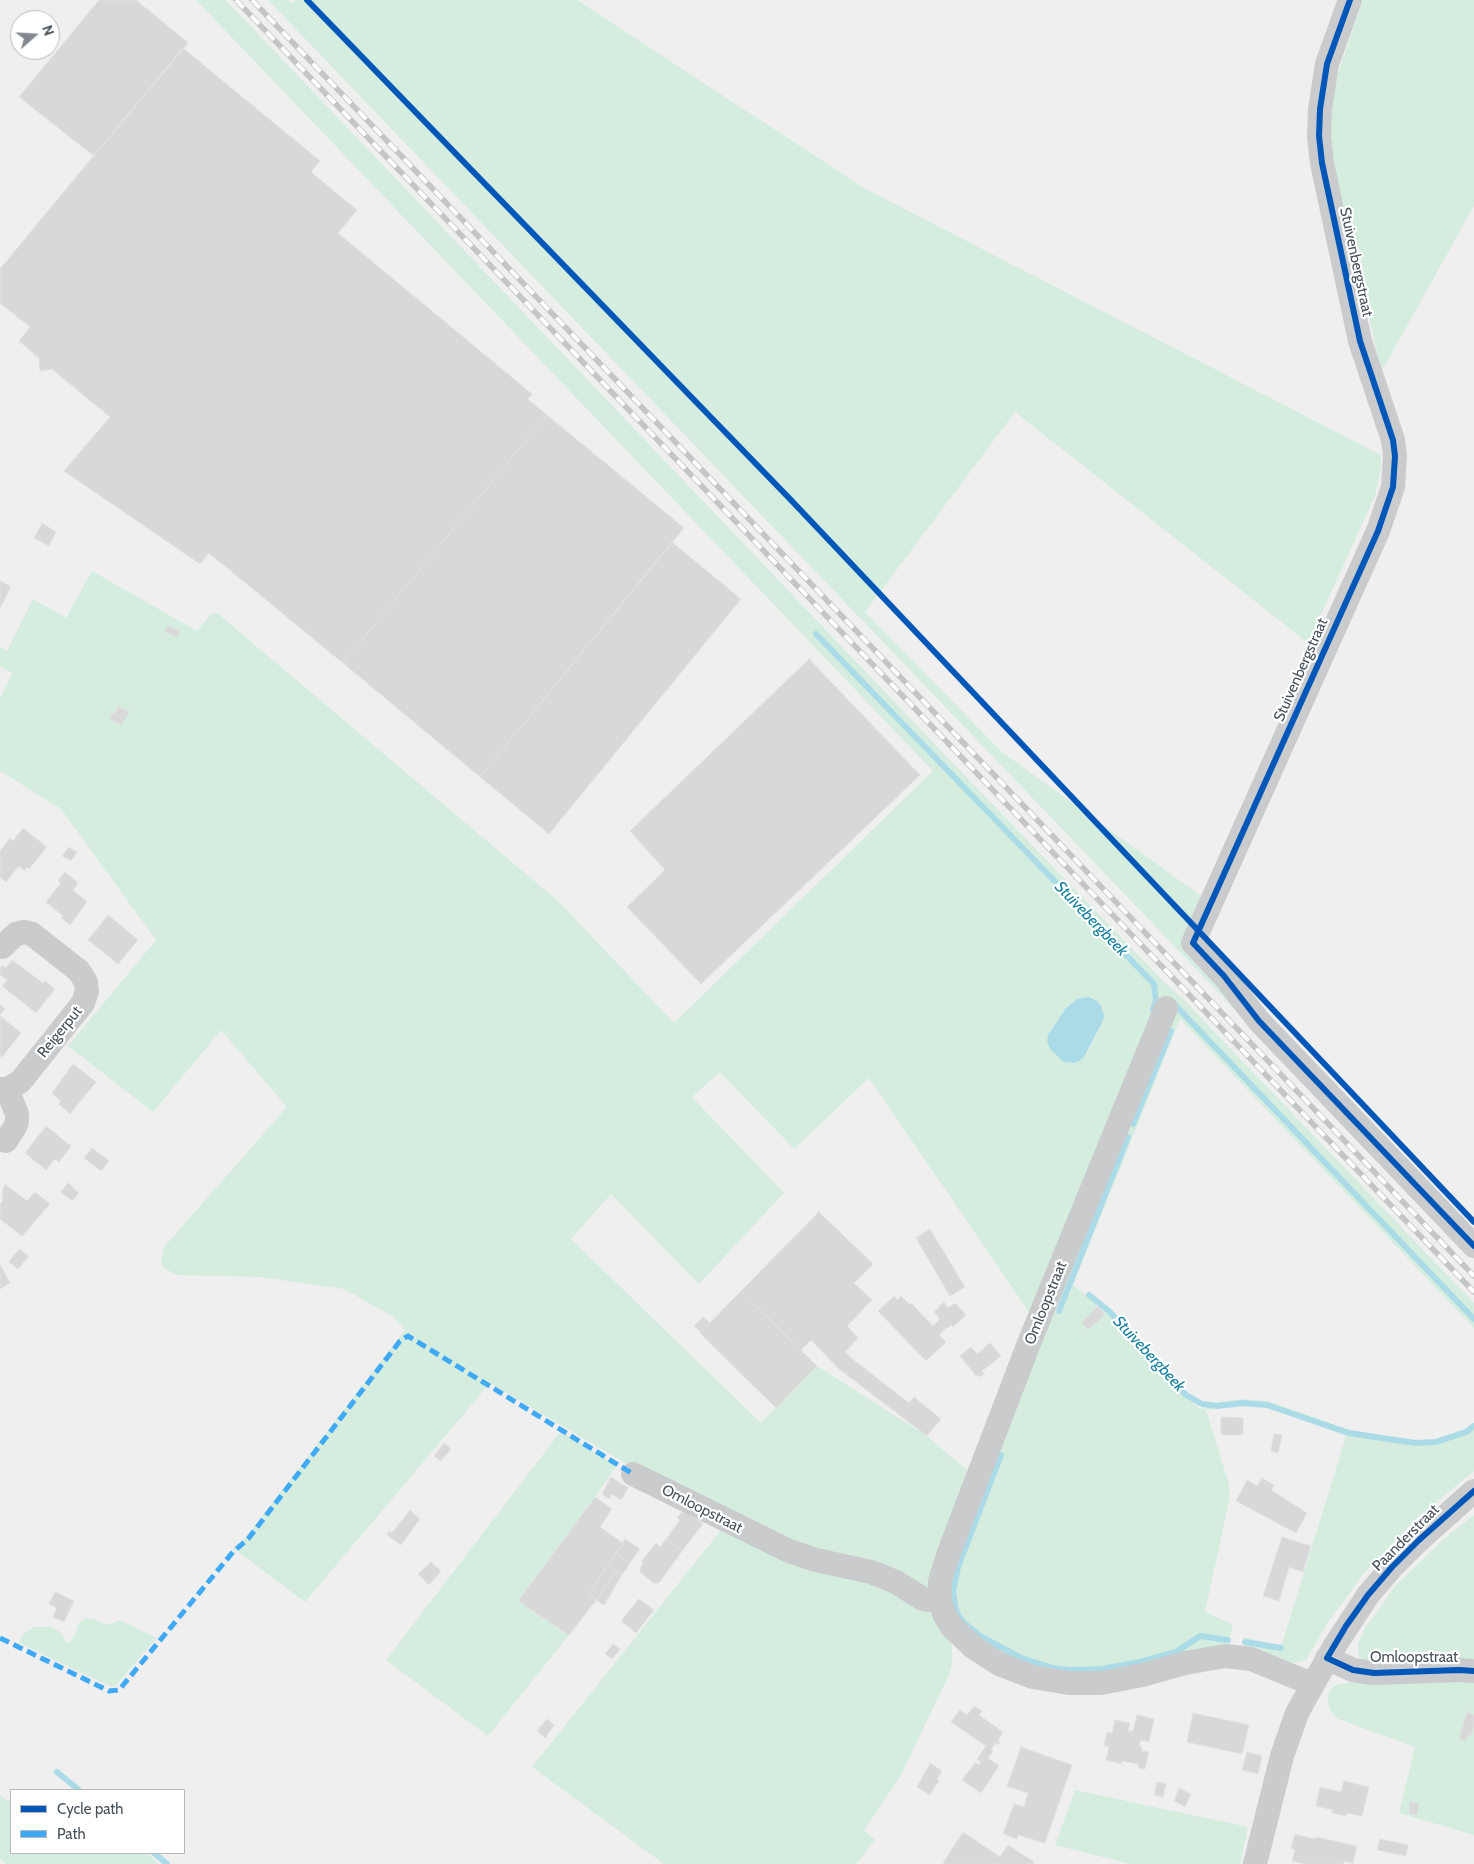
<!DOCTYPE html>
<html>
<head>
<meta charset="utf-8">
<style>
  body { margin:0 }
  #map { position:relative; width:1474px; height:1864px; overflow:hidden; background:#efefef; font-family:Cabin,sans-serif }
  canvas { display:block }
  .legend { position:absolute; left:10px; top:1789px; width:175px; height:65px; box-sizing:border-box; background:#fff; border:1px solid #b5b9bd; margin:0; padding:6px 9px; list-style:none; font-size:15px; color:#47515a }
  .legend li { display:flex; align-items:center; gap:10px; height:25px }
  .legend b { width:25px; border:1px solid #b5b9bd }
  .north { position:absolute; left:10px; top:10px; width:50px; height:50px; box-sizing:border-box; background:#fff; border:1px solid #b5b9bd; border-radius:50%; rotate:71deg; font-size:14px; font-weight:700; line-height:20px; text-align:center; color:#47515a }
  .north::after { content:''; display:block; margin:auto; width:18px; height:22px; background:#82888e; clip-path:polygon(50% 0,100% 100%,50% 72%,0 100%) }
</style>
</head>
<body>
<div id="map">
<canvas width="1474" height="1864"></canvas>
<ul class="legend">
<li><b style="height:6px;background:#0057b8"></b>Cycle path</li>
<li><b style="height:6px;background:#3fa9f5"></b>Path</li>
</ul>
<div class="north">N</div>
</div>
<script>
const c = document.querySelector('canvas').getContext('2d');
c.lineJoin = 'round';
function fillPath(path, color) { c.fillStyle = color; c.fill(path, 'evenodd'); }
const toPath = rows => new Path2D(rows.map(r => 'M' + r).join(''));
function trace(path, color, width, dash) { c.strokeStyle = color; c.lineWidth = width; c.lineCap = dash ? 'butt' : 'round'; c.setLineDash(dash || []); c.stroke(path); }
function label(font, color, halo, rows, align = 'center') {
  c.font = font + ' Cabin,sans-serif'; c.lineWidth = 4.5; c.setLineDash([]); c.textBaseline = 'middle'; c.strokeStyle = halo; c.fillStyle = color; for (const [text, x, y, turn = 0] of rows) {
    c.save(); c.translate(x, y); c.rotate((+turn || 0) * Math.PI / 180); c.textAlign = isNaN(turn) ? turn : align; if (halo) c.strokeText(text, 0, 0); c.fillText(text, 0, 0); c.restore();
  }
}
const green = toPath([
  [196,0,225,0,240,15,947,757,1167,985,1182,998,1474,1303,1474,1328,1180,1019,1073,1285,1107,1312,1180,1394,1200,1408,1206,1409,1211,1403,1242,1399,1268,1401,1349,1430,1414,1441,1435,1439,1465,1429,1474,1423,1474,1471,1417,1518,1365,1572,1327,1624,1306,1660,1294,1663,1279,1661,1246,1650,1243,1644,1244,1637,1281,1647,1346,1436,1266,1407,1243,1406,1206,1410,1228,1481,1230,1497,1205,1612,1233,1625,1227,1648,1092,1676,1017,1663,966,1632,946,1596,1033,1318,869,1078,794,1149,720,1072,692,1097,784,1193,699,1284,611,1194,571,1239,761,1423,817,1366,927,1436,969,1472,932,1585,923,1590,720,1513,613,1456,490,1383,305,1602,237,1551,231,1550,246,1537,405,1330,394,1317,344,1289,260,1277,177,1275,164,1268,161,1261,164,1247,287,1107,221,1030,153,1112,68,1046,156,940,61,809,0,771,0,699,12,673,0,666,0,647,7,651,33,599,66,618,92,571,197,631,210,615,217,613,558,901,674,1023,933,771],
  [1077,999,1102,1023,1089,1050,1078,1062,1069,1063,1047,1041,1048,1035,1066,1008],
  [268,0,288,0,292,4,296,0,577,0,864,188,1381,455,1381,469,1375,496,1308,643,1015,412,865,612,1002,752,1201,896,1184,945,1474,1251,1474,1259,1330,1111,1181,953],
  [1363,0,1474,0,1474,206,1384,367,1381,368,1349,233,1332,153,1330,127,1335,82],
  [561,1431,616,1466,595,1497,518,1601,569,1635,488,1736,386,1660],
  [1474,1515,1474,1663,1364,1661,1358,1654,1358,1643,1365,1628,1396,1585,1446,1537],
  [725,1525,917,1600,938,1621,952,1638,952,1665,949,1675,900,1777,864,1830,875,1840,856,1864,664,1864,532,1767],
  [86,1618,96,1620,107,1625,120,1620,156,1638,114,1688,19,1643,22,1635,34,1627,51,1627,62,1633,66,1643,71,1641,75,1635,79,1623],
  [1474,1678,1474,1835,1399,1813,1415,1747,1338,1719,1331,1712,1328,1701,1329,1691,1334,1686,1351,1682],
  [1075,1790,1248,1827,1240,1864,1130,1864,1055,1845],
  [0,1795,11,1803,11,1853,146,1853,159,1864,6,1864,0,1859]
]);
const water = toPath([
  [1089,997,1097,1001,1101,1006,1104,1016,1102,1023,1084,1057,1078,1062,1073,1063,1064,1062,1050,1049,1047,1041,1048,1035,1066,1008,1077,999]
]);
const stream = toPath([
  [816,634,1154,984,1156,1001,1153,1010],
  [1177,1007,1474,1319],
  [1133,1124,1171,1031],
  [1089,1295,1109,1311,1186,1395,1202,1404,1217,1406,1243,1403,1267,1405,1349,1433,1415,1443,1436,1442,1466,1432,1474,1426],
  [1059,1311,1128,1137],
  [1001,1455,958,1567,953,1591,955,1607,958,1615,963,1622,980,1636,1021,1658,1053,1668,1072,1670,1102,1669,1140,1662,1176,1652,1200,1636,1228,1640],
  [1245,1642,1281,1648],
  [57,1772,79,1790],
  [154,1853,167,1864]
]);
const building = toPath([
  [99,0,136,0,188,43,94,156,19,97,99,0],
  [183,48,320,161,311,172,357,210,338,233,532,394,528,399,547,415,343,663,209,553,200,564,64,471,110,417,52,369,40,371,39,358,19,341,30,327,0,303,0,269,183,48],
  [547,415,684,528,480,777,343,663,547,415],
  [42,523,56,532,49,546,34,538,42,523],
  [672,542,741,599,549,834,480,777,672,542],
  [1,581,11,587,0,608,0,584,1,581],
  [168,625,180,632,177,638,165,631,168,625],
  [809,659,920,775,701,984,627,907,665,870,630,831,809,659],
  [118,706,129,712,124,721,112,714,115,713,118,706],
  [112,714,124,721,122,725,110,719,112,714],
  [23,828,47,847,29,869,27,867,24,871,19,866,6,882,0,877,0,851,10,838,13,841,23,828],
  [69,847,77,852,71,861,62,856,69,847],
  [65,872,78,883,73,890,87,902,70,925,61,918,63,916,46,902,61,883,58,880,65,872],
  [108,915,138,940,118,964,88,940,108,915],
  [12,960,43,983,45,981,55,989,36,1013,2,986,7,980,0,975,0,967,4,966,6,968,12,960],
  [0,1005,5,1009,0,1015,0,1005],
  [0,1016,21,1033,2,1057,0,1056,0,1016],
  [73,1064,96,1082,70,1114,59,1104,61,1101,52,1093,73,1064],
  [46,1126,71,1146,59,1162,55,1159,46,1170,25,1153,46,1126],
  [92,1148,109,1161,101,1171,84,1158,92,1148],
  [68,1183,79,1193,72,1201,61,1192,68,1183],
  [5,1184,27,1201,35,1192,50,1204,22,1236,0,1219,0,1204,3,1200,2,1193,5,1184],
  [819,1212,873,1264,854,1283,872,1300,847,1326,858,1338,845,1352,855,1361,909,1403,914,1397,941,1419,927,1436,839,1369,811,1340,801,1350,741,1291,819,1212],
  [930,1229,965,1287,950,1296,916,1238,930,1229],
  [19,1249,29,1256,18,1269,9,1262,19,1249],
  [0,1264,10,1283,0,1289,0,1264],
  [741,1291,817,1366,776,1408,700,1333,741,1291],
  [894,1296,897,1300,901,1296,910,1305,911,1303,933,1326,940,1319,934,1312,944,1302,948,1308,955,1303,966,1315,953,1327,951,1325,948,1328,947,1327,939,1335,946,1342,926,1361,878,1311,894,1296],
  [1098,1306,1104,1313,1103,1314,1104,1316,1088,1329,1082,1323,1098,1306],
  [703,1317,710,1323,701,1332,694,1326,703,1317],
  [990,1343,1001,1356,982,1371,984,1374,980,1377,978,1375,976,1376,960,1356,971,1347,977,1354,990,1343],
  [1221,1417,1243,1418,1243,1434,1239,1434,1239,1435,1221,1435,1221,1417],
  [1274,1434,1282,1435,1278,1453,1271,1451,1274,1434],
  [444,1443,451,1449,441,1461,434,1456,444,1443],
  [611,1477,628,1488,621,1500,612,1494,609,1499,602,1494,611,1477],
  [1262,1478,1274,1485,1271,1490,1307,1513,1296,1533,1236,1501,1247,1480,1257,1486,1262,1478],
  [595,1497,612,1509,600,1527,623,1543,588,1594,596,1600,569,1635,518,1601,595,1497],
  [410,1510,420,1519,401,1545,387,1535,389,1531,392,1533,410,1510],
  [682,1512,685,1514,687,1512,703,1524,682,1551,666,1539,680,1520,677,1518,682,1512],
  [1282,1537,1311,1546,1303,1572,1289,1567,1279,1601,1263,1596,1282,1537],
  [625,1539,640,1549,630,1563,616,1553,625,1539],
  [666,1539,682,1551,659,1583,654,1583,641,1573,640,1568,643,1564,641,1562,656,1543,660,1547,666,1539],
  [616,1553,630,1563,622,1575,616,1572,596,1600,588,1594,616,1553],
  [431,1562,441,1571,429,1585,418,1574,431,1562],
  [616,1572,622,1575,604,1605,596,1600,616,1572],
  [55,1592,74,1601,64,1622,53,1617,57,1608,49,1604,55,1592],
  [639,1599,654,1610,636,1633,621,1621,639,1599],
  [613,1644,620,1649,612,1659,605,1654,613,1644],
  [974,1706,982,1711,979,1715,1003,1732,998,1741,1000,1743,998,1745,995,1743,991,1750,993,1751,988,1758,999,1766,981,1793,962,1780,975,1763,979,1765,981,1762,977,1759,986,1746,951,1722,960,1710,967,1715,974,1706],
  [1467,1712,1474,1715,1474,1727,1471,1736,1468,1735,1466,1741,1459,1739,1467,1712],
  [1193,1713,1249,1725,1242,1754,1187,1742,1193,1713],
  [1137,1715,1154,1719,1149,1742,1141,1740,1139,1746,1142,1747,1141,1751,1149,1752,1145,1769,1138,1768,1139,1764,1122,1761,1121,1764,1106,1760,1109,1747,1104,1745,1107,1732,1112,1733,1115,1720,1130,1723,1128,1731,1133,1731,1137,1715],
  [547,1719,554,1725,545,1738,537,1731,547,1719],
  [1021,1747,1072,1765,1045,1843,1018,1835,1017,1839,1003,1834,1014,1804,1024,1807,1028,1793,1007,1786,1021,1747],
  [1247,1752,1262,1756,1258,1774,1242,1770,1247,1752],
  [930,1763,942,1771,937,1779,939,1780,930,1795,917,1787,930,1763],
  [1344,1781,1369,1787,1362,1816,1347,1813,1346,1816,1332,1813,1333,1810,1316,1806,1320,1787,1341,1792,1344,1781],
  [1157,1782,1166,1784,1163,1797,1154,1795,1157,1782],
  [1179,1788,1191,1794,1185,1807,1174,1801,1179,1788],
  [1410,1802,1419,1803,1417,1815,1409,1814,1410,1802],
  [963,1832,1000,1857,1008,1845,1034,1862,1033,1864,945,1864,943,1863,963,1832],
  [1295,1834,1315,1839,1316,1837,1357,1846,1353,1863,1344,1861,1343,1864,1304,1864,1292,1861,1295,1850,1291,1848,1295,1834],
  [1380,1839,1408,1845,1406,1856,1377,1850,1380,1839]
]);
const street = toPath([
  [1350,0,1327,64,1320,109,1319,136,1322,163,1360,341,1393,440,1395,456,1393,487,1378,531,1193,943,1224,976,1259,1021,1474,1246],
  [1166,1008,1029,1343,948,1555,940,1581,940,1602,945,1616,952,1627,973,1647,999,1664,1033,1677,1069,1683,1101,1683,1142,1675,1185,1663,1226,1656,1251,1659,1312,1684],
  [0,1089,7,1089,20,1082,83,1003,87,991,86,982,79,971,32,934,24,932,16,934,2,947],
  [6,1141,16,1125,17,1120,17,1114,7,1089],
  [633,1474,789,1551,816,1560,871,1572,896,1582,923,1599,940,1602],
  [1327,1658,1353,1670,1374,1673,1459,1670,1474,1671],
  [1255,1864,1282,1756,1297,1713,1334,1647,1368,1595,1392,1567,1419,1540,1474,1491]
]);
const rail = toPath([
  [236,0,1474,1292],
  [252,0,1474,1276]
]);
const quiet = toPath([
  [0,1638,109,1691,119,1690,233,1552,248,1539,400,1341,408,1336,633,1474]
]);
const cycleway = toPath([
  [307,0,790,499,1474,1222],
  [1350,0,1327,64,1320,109,1319,136,1322,163,1360,341,1393,440,1395,456,1393,487,1378,531,1193,943,1224,976,1259,1021,1474,1246],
  [1474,1491,1419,1540,1392,1567,1368,1595,1346,1626,1327,1658,1353,1670,1374,1673,1459,1670,1474,1671]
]);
const streetNames = [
  ["Stuivenbergstraat",1356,262,78],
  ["Stuivenbergstraat",1301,670,-66],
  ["Reigerput",60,1032,-51],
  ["Omloopstraat",1046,1303,-68],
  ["Omloopstraat",702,1509,27],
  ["Paanderstraat",1406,1538,-45],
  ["Omloopstraat",1414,1658]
];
const waterNames = [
  ["Stuivebergbeek",1091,919,46],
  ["Stuivebergbeek",1149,1354,47]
];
fillPath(green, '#d5edde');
fillPath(water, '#acdbe8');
trace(stream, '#acdbe8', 6);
fillPath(building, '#d8d8d9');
trace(building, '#e0e1e2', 1);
trace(street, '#c9cbcd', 24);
trace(rail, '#c4c5c7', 5.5);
trace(rail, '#fff', 4, [11]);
trace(quiet, '#3fa9f5', 5, [10, 5]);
trace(cycleway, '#0057b8', 6);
label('15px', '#47515a', '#fff', streetNames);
label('italic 16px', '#16809e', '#fff', waterNames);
</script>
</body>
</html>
